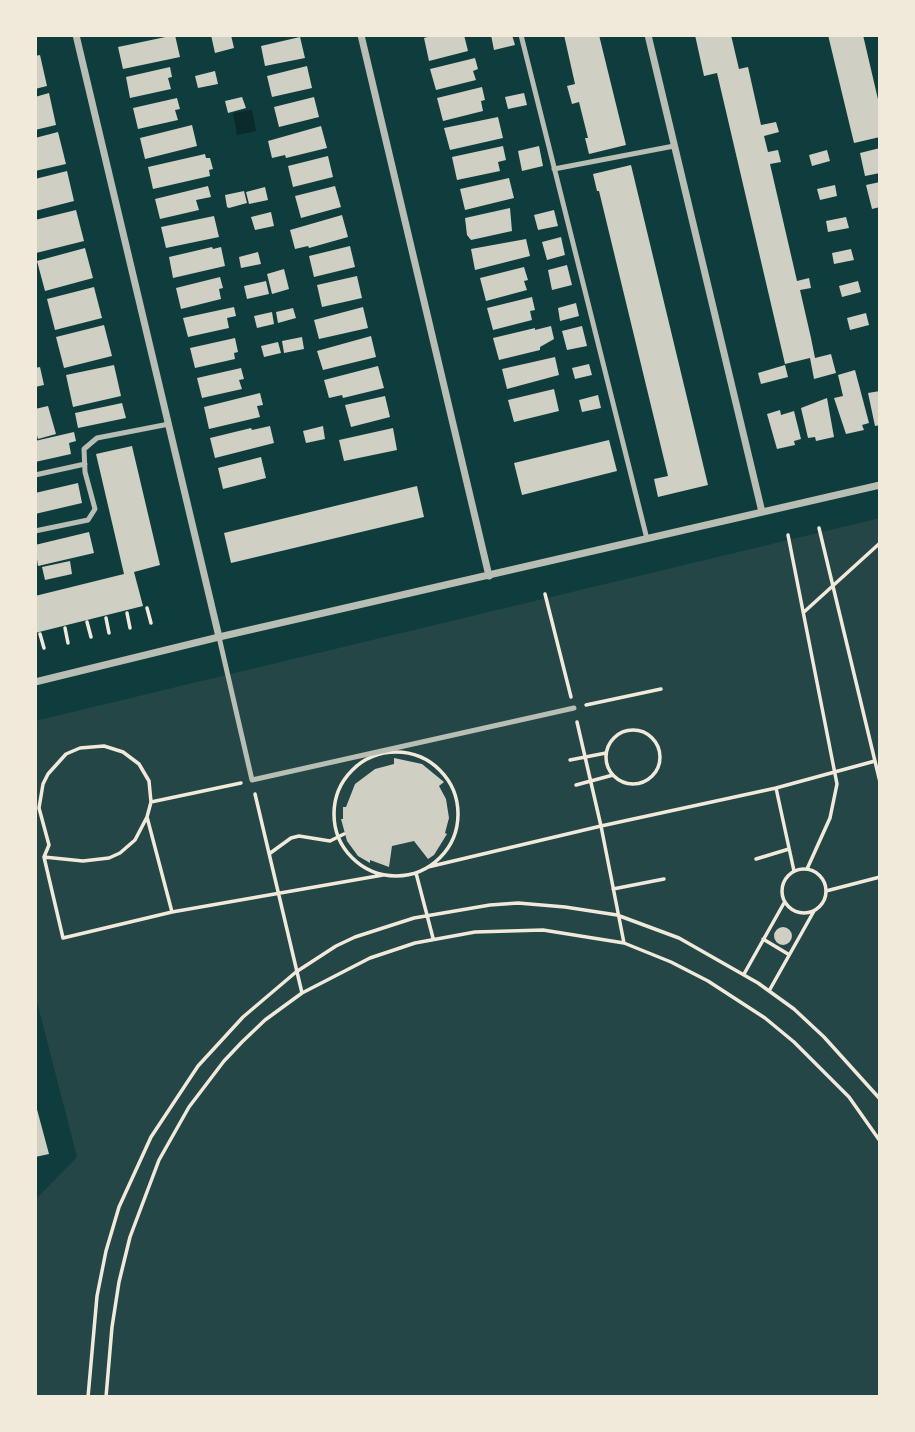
<!DOCTYPE html>
<html>
<head>
<meta charset="utf-8">
<style>
  body { margin:0 }
  #map { position:relative; width:915px; height:1432px; overflow:hidden; background:#0f3d3e; font-family:"Exo 2",sans-serif }
  canvas { display:block }
  .frame { position:absolute; inset:0; border:37px solid #f1e9da; pointer-events:none }
</style>
</head>
<body>
<div id="map">
<canvas width="915" height="1432"></canvas>
<div class="frame"></div>
</div>
<script>
const c = document.querySelector('canvas').getContext('2d');
c.lineJoin = 'round';
function fillPath(path, color) { c.fillStyle = color; c.fill(path, 'evenodd'); }
const toPath = rows => new Path2D(rows.map(r => 'M' + r).join(''));
function trace(path, color, width, dash) { c.strokeStyle = color; c.lineWidth = width; c.lineCap = dash ? 'butt' : 'round'; c.setLineDash(dash || []); c.stroke(path); }
const green = toPath([
  [880,518,880,1397,35,1397,35,1200,77,1157,35,994,35,721]
]);
const water = toPath([
  [252,110,256,131,237,135,233,113]
]);
const building = toPath([
  [175,35,180,57,123,69,118,47],
  [211,35,231,35,234,48,215,53],
  [434,35,464,35,468,51,429,61,424,38],
  [491,35,512,35,515,45,494,50],
  [564,35,599,35,626,145,589,154,585,138,588,138,579,102,572,104,567,86,575,84],
  [695,35,731,35,739,69,748,67,761,125,776,122,779,132,764,136,768,152,778,150,781,162,770,164,797,281,809,278,811,288,800,290,811,338,815,358,831,354,836,373,814,379,810,358,785,364,717,73,704,76],
  [828,35,863,35,880,108,880,137,854,143],
  [300,37,305,58,265,66,261,46],
  [40,55,47,86,35,89,35,56],
  [475,58,478,69,473,71,476,80,436,90,430,69],
  [307,66,312,88,272,97,267,76],
  [170,67,172,77,168,78,171,89,130,98,126,77],
  [215,71,218,84,198,88,195,76],
  [482,87,485,100,481,101,483,111,443,121,437,98],
  [49,93,56,125,35,130,35,97],
  [524,93,527,105,508,109,505,97],
  [242,97,246,108,228,113,225,101],
  [314,97,319,117,279,127,274,107],
  [177,98,180,109,175,110,178,120,138,129,133,108],
  [498,117,503,138,450,150,444,128],
  [192,125,197,146,145,159,140,138],
  [321,126,327,148,286,158,285,155,272,158,268,141],
  [58,132,66,164,35,171,35,138],
  [503,146,506,160,498,162,500,171,457,180,452,157],
  [539,146,543,166,522,171,518,151],
  [880,148,880,173,865,176,860,153],
  [827,150,830,161,812,166,809,155],
  [205,154,206,158,210,158,213,169,209,170,210,176,153,189,148,167],
  [328,156,333,177,293,187,288,166],
  [631,165,708,485,658,497,654,479,668,476,599,191,597,191,593,174],
  [67,171,74,201,35,211,35,179],
  [509,178,514,198,465,210,460,189],
  [880,182,880,207,872,209,866,185],
  [835,185,837,196,820,200,817,189],
  [208,186,211,197,196,200,199,210,160,219,155,199],
  [335,186,341,207,301,218,295,196],
  [265,187,268,200,249,204,246,192],
  [244,191,247,203,229,208,227,207,225,195],
  [510,208,512,231,471,240,467,235,465,218],
  [76,210,84,241,36,253,35,220],
  [554,210,558,226,538,230,534,215],
  [271,212,274,226,255,230,251,217],
  [342,215,348,237,309,248,308,246,295,249,290,230],
  [214,216,219,237,166,248,161,227],
  [846,217,849,228,828,232,826,221],
  [561,237,565,255,547,260,542,242],
  [526,239,530,256,475,270,471,249],
  [350,246,355,267,314,277,309,256],
  [212,247,213,249,221,247,225,266,173,278,169,257],
  [85,248,93,278,45,291,37,261],
  [851,249,854,260,834,264,832,253],
  [258,252,261,264,241,268,239,257],
  [567,265,572,285,552,290,548,270],
  [524,267,528,280,524,281,527,290,486,301,480,278],
  [284,269,289,289,272,294,267,274],
  [357,276,362,298,322,307,317,285],
  [220,277,223,288,219,289,221,299,181,309,176,288],
  [266,281,269,294,247,299,244,286],
  [858,281,861,292,842,297,839,286],
  [94,287,102,318,55,330,47,299],
  [532,297,535,310,530,311,532,320,493,330,487,308],
  [576,303,579,316,560,321,558,308],
  [234,307,236,316,227,318,229,328,188,337,183,318],
  [363,307,368,328,319,339,314,320],
  [293,308,296,318,278,323,276,312],
  [272,312,274,324,257,328,254,316],
  [866,313,869,325,850,330,847,318],
  [104,325,112,356,64,368,56,337],
  [551,326,554,339,540,347,540,350,499,360,493,338,535,328,535,330],
  [582,326,587,346,567,350,562,331],
  [371,336,376,357,323,370,317,351],
  [302,337,304,349,284,353,282,341],
  [235,338,238,352,234,353,235,359,195,368,190,348],
  [278,342,281,353,264,357,261,346],
  [555,357,559,375,507,389,502,369],
  [589,364,592,375,575,379,572,368],
  [114,365,121,396,73,407,66,375],
  [785,365,788,377,761,384,758,373],
  [378,366,384,388,343,398,342,395,329,398,324,380],
  [40,367,44,385,35,387,35,368],
  [241,368,244,379,239,380,242,389,202,398,197,378],
  [855,370,869,423,862,425,864,430,846,434,834,398,843,396,838,375],
  [554,389,559,411,514,422,508,400],
  [880,391,880,425,875,426,868,393],
  [260,393,263,405,257,406,260,417,209,429,204,407],
  [598,395,601,408,582,412,579,400],
  [385,396,390,417,351,427,345,405],
  [827,398,834,437,816,441,815,437,808,438,801,408],
  [122,403,126,418,78,428,75,413],
  [48,406,56,434,38,439,35,429,35,409],
  [780,410,781,415,794,411,801,439,794,441,795,445,777,449,767,414],
  [270,426,274,443,215,458,210,438,251,428,252,430],
  [323,426,325,439,306,443,303,431],
  [393,428,397,450,344,461,339,440],
  [74,432,76,441,69,443,71,454,35,462,35,441],
  [609,440,617,471,522,495,514,463],
  [132,446,160,565,134,572,143,606,35,633,35,596,124,574,96,454],
  [261,457,266,478,223,489,218,468],
  [78,483,82,503,35,514,35,493],
  [417,486,424,517,231,563,224,533],
  [89,532,94,553,38,566,35,545],
  [70,561,72,574,45,580,42,567],
  [394,758,422,764,444,782,439,786,446,799,449,818,445,833,447,834,434,855,428,859,414,841,392,846,389,867,370,860,370,863,358,856,347,841,341,819,343,819,343,807,346,807,355,784,375,769,394,764],
  '774 936a9 9 0 1 1 18 0a9 9 0 1 1-18 0Z',
  [35,1102,49,1154,35,1157]
]);
const path = toPath([
  [819,528,880,782],
  [788,535,837,784,830,818,807,869],
  [545,594,571,697],
  [147,608,151,623],
  [804,612,880,543],
  [127,613,130,628],
  [106,618,109,633],
  [87,622,91,637],
  [65,628,68,643],
  [40,634,44,648],
  [586,705,661,689],
  [577,722,601,826,624,943],
  '606 757a27 27 0 1 1 54 0a27 27 0 1 1-54 0Z',
  '334 814a62 62 0 1 1 124 0a62 62 0 1 1-124 0Z',
  [570,760,606,753],
  [576,785,613,775],
  [776,788,794,871],
  [255,794,302,993],
  [151,802,241,783],
  [147,817,151,802,149,781,139,764,123,752,104,746,80,748,66,754,48,774,43,784,39,808,49,845,44,857,63,938,172,912,383,875],
  [269,854,291,838,299,836,330,841,344,834],
  [44,857,83,861,109,858,120,853,135,840,147,817,172,912],
  [756,859,789,849],
  [428,867,601,826,776,788,875,761],
  '782 891a22 22 0 1 1 44 0a22 22 0 1 1-44 0Z',
  [416,873,433,938],
  [613,889,664,879],
  [826,891,880,877],
  [763,939,788,954],
  [744,974,784,903],
  [769,991,814,911],
  [88,1397,97,1296,106,1251,119,1207,151,1137,198,1066,243,1017,296,972,336,946,355,937,414,918,490,905,518,903,565,907,617,915,679,938,758,983,794,1009,824,1037,880,1099],
  [106,1397,112,1327,119,1282,130,1237,159,1160,189,1107,224,1061,242,1042,265,1020,302,993,370,958,415,943,475,932,543,930,624,943,671,962,708,981,765,1018,794,1042,849,1097,880,1141]
]);
const service = toPath([
  [521,35,647,539],
  [554,169,674,146],
  [35,475,85,464],
  [35,531,88,520,95,509,85,472,84,449,97,438,169,424],
  [219,637,252,780,574,708]
]);
const minor = toPath([
  [76,35,219,637],
  [361,35,489,576],
  [648,35,762,512],
  [35,682,219,637,880,485]
]);
fillPath(green, '#244646');
fillPath(water, '#0a2a2b');
fillPath(building, '#cfcfc3');
trace(path, '#f1e9da', 3.5);
trace(service, '#b8beb3', 5);
trace(minor, '#b8beb3', 7);
</script>
</body>
</html>
